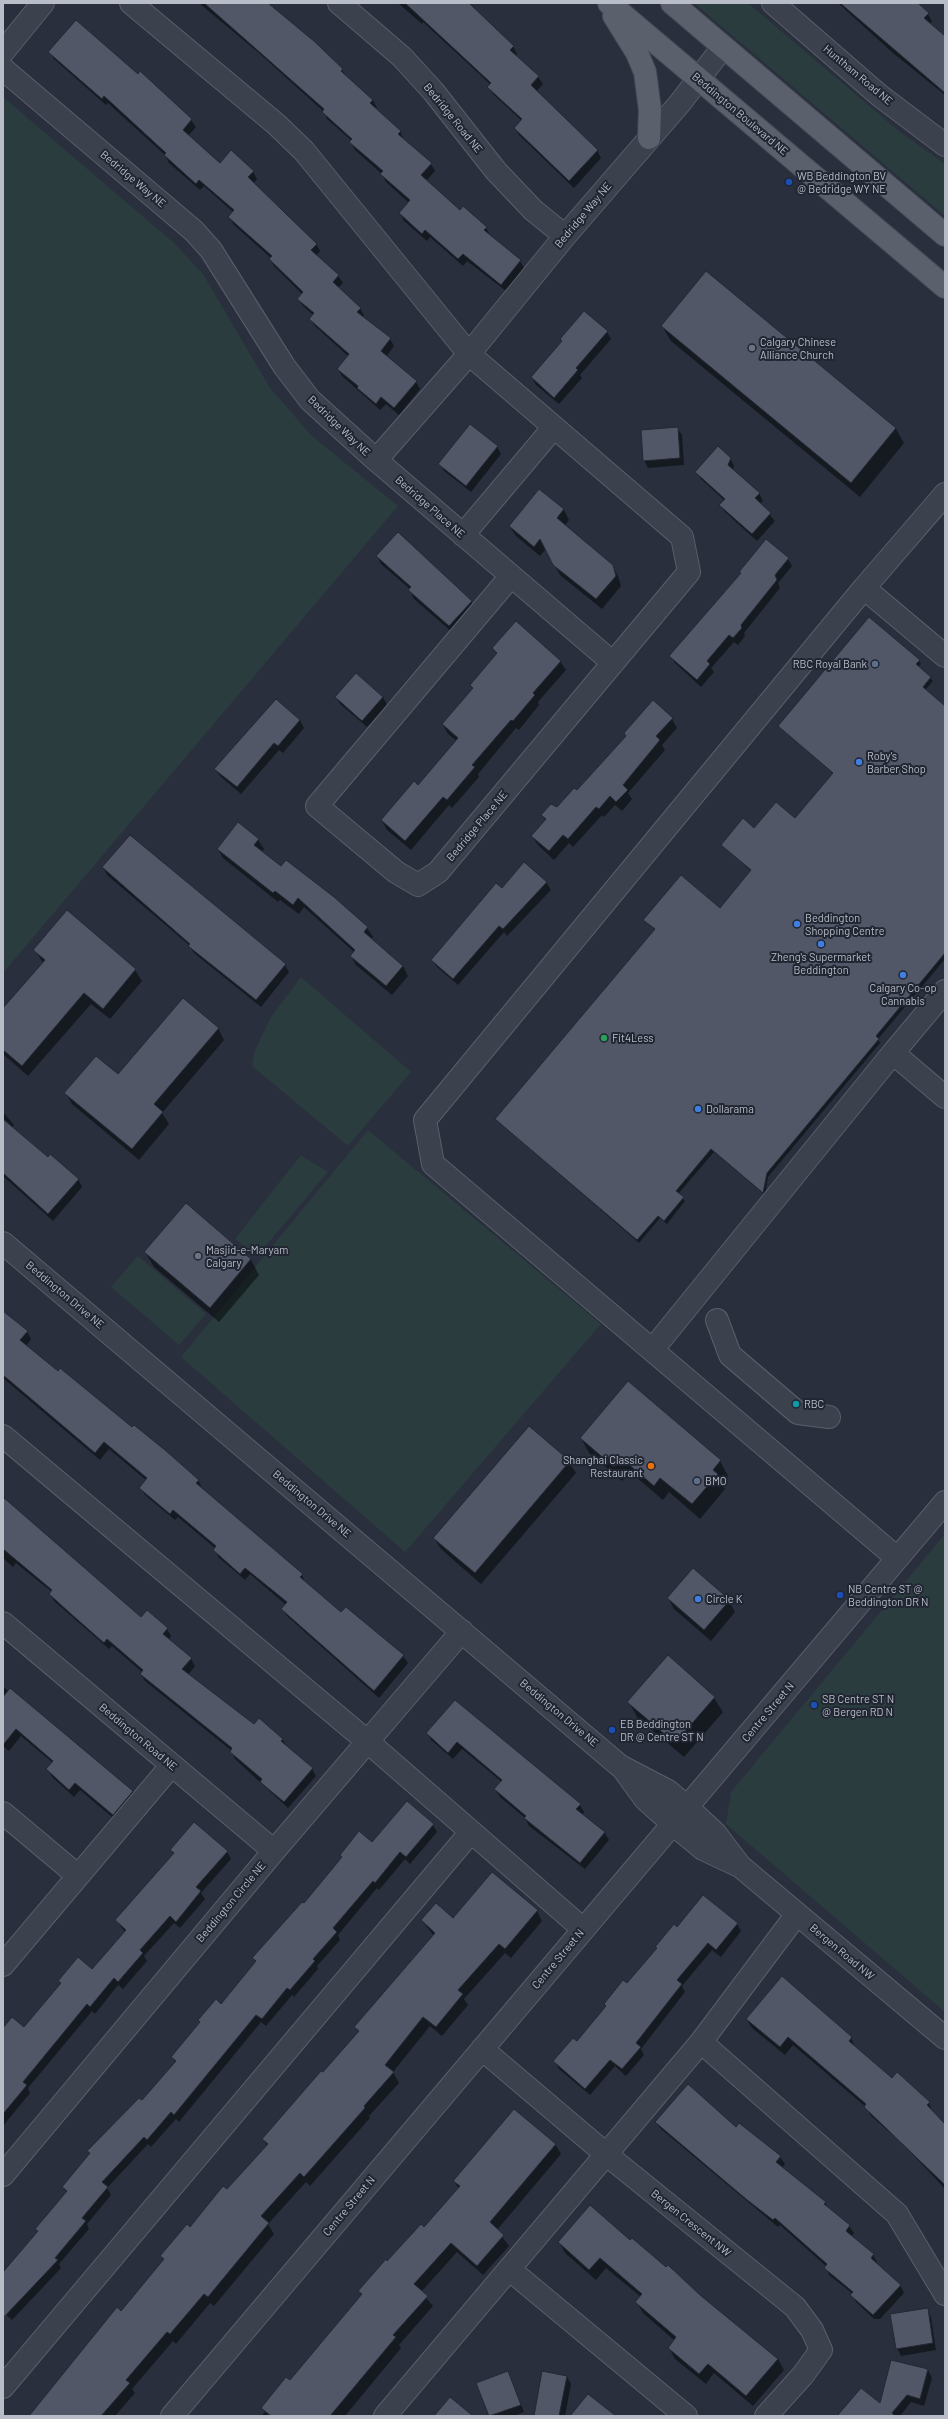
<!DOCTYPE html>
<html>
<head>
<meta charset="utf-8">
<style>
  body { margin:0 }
  #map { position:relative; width:948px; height:2419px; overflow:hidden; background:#292f3d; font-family:Barlow,sans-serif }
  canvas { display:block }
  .frame { position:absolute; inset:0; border:4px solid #b9bdc8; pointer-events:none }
</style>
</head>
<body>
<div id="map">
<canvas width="948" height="2419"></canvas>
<div class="frame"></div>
</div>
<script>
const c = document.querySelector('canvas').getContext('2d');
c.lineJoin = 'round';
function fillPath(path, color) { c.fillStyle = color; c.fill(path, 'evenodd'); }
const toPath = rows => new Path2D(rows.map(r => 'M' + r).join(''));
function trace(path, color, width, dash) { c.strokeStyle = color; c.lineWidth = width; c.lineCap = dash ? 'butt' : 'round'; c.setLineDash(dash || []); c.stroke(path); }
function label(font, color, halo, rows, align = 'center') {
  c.font = font + ' Barlow,sans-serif'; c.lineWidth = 4; c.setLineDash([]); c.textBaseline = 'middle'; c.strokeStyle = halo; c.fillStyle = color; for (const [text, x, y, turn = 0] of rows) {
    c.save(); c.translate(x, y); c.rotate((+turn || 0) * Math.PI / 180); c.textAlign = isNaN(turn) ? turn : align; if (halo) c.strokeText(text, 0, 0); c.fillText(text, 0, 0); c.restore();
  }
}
const green = toPath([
  [694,3,748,3,900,132,945,164,945,216],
  [3,97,174,243,203,274,270,388,312,436,398,506,3,973],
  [301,977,411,1072,348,1146,252,1066,255,1050,271,1017],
  [368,1130,601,1324,405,1552,181,1357],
  [301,1155,328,1172,257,1256,235,1239],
  [138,1256,206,1314,179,1345,111,1287],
  [945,1534,945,2012,726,1824,731,1792]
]);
const shadow = toPath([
  [199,3,267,3,342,70,346,77,373,100,377,108,376,109,400,131,404,140,431,164,435,171,426,181,460,211,486,228,490,235,520,261,524,268,506,291,467,261,463,266,430,237,427,241,404,221,400,213,409,203,386,182,382,174,355,150,351,142,352,141,327,119,323,111,260,54],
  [398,3,467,3,513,46,517,54,515,56,538,77,543,84,536,92,597,150,601,158,574,188,519,135,515,128,522,121,493,94,488,87,491,85,423,22,422,24],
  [838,3,916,3,928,14,932,21,930,24,945,36,945,95,893,53],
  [50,52,138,75,140,73,191,120,196,127,188,136,220,165,253,172,257,179,253,184,316,244,320,251,316,256,338,276,343,283,338,288,360,308,364,316,363,317,390,339,394,346,386,357,416,382,420,389,399,415,386,404,380,410,342,376,338,369,348,356,315,326,310,319,313,315,303,306,298,299,302,294,274,266,270,259,271,258,234,225,229,217,234,213,204,186,200,190,169,163,165,155,108,103,106,105,54,59],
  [706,272,896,429,904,443,860,497,671,341,662,326],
  [607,332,611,339,580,375,582,378,559,404,536,385,532,378],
  [677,428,682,435,684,465,648,468,644,460],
  [497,447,501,454,471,492,444,471,440,464],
  [730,458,734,466,733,470,759,493,763,501,760,504,775,521,757,541,725,512,721,505,725,501,701,479,697,472],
  [540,490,564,510,569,520,565,525,612,565,618,576,621,586,602,609,560,575,546,549,540,556,516,536,510,527],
  [377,556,471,602,475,609,453,633,413,598,410,589,381,564],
  [788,559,792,566,778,583,780,588,744,633,745,636,738,645,734,642,711,668,714,672,701,687,675,663,671,656],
  [494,649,560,661,566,670,538,702,539,705,519,730,516,728,478,774,479,777,452,808,449,805,411,850,387,830,382,821,419,786,457,741,448,734,443,725,473,689,471,686,497,655],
  [919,661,921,664,918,667,933,681,925,690,945,707,945,959,878,1039,880,1043,768,1177,765,1195,714,1152,678,1194,685,1201,667,1224,660,1218,639,1243,496,1119,655,930,645,920,720,909,751,871,722,845,755,829,795,819,834,774,779,726],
  [336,697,383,697,387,705,367,727,340,704],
  [672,719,677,728,662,745,665,750,628,793,632,799,622,811,615,805,604,817,602,815,573,847,569,843,554,860,538,845,532,836,546,821,542,815,558,808],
  [300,720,304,728,283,753,279,750,241,794,220,776,215,769],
  [258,840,264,849,261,852,367,928,373,937,371,939,403,966,408,976,392,995,356,965,351,956,354,952,304,907,299,914,280,900,278,902,223,858,218,849],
  [103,867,285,965,289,972,261,1007,194,953,189,945,107,875],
  [546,882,551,890,507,936,504,932,458,985,437,967,432,960,502,890],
  [35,950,135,970,142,981,110,1019,91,1004,28,1076,3,1054,3,1010,43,963],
  [218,1028,224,1040,162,1113,169,1124,139,1160,72,1104,66,1093,118,1076],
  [3,1112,14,1125,12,1128,48,1158,78,1179,82,1187,53,1221,3,1176],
  [186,1205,251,1260,259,1275,219,1322,154,1267,145,1252],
  [3,1318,27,1332,31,1339,26,1346,58,1372,198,1480,202,1488,201,1489,302,1574,305,1583,341,1614,346,1608,403,1656,408,1663,379,1698,287,1616,282,1609,286,1605,250,1574,245,1580,218,1557,215,1548,178,1517,175,1520,145,1495,141,1488,147,1481,109,1449,100,1460,3,1378],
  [581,1438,720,1461,728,1476,722,1483,725,1489,700,1519,669,1492,663,1500,630,1472,622,1481,589,1453],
  [569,1462,576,1473,481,1584,441,1549,434,1538],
  [3,1493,6,1501,142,1619,167,1629,171,1636,168,1640,191,1659,195,1666,188,1675,254,1725,282,1739,287,1746,312,1769,316,1776,288,1808,235,1759,232,1751,145,1681,141,1674,142,1672,112,1646,109,1649,54,1601,50,1594,52,1592,16,1563,13,1567,3,1558],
  [668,1598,729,1601,735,1612,711,1641,674,1609],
  [3,1687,39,1713,133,1792,137,1800,118,1822,80,1790,74,1797,52,1777,47,1769,53,1763,21,1736,9,1751,3,1746],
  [714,1698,723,1712,684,1757,637,1717,629,1702],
  [455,1701,580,1805,584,1812,582,1815,604,1832,609,1840,585,1869,529,1826,525,1818,500,1797,495,1789,502,1782,462,1749,453,1759,431,1740,427,1733],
  [407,1803,433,1825,437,1832,410,1864,405,1859,379,1890,377,1888,338,1935,340,1940,317,1966,318,1969,294,1997,292,1995,266,2026,261,2022,179,2122,176,2119,151,2147,148,2144,107,2188,111,2195,87,2224,89,2229,59,2264,61,2268,12,2320,3,2312,3,2271,39,2233,37,2229,67,2193,63,2187,90,2154,89,2151,142,2101,176,2063,172,2057,201,2023,199,2020,221,2005,256,1963,253,1958,304,1904,372,1843],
  [171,1850,227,1852,231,1859,201,1893,205,1899,180,1928,174,1923,144,1956,147,1961,123,1989,118,1985,95,2014,92,2011,28,2088,30,2093,3,2126,3,2030,24,2028,61,1984,59,1981,93,1970,125,1932,116,1920,174,1855],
  [537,1911,542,1921,511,1958,505,1953,464,1999,468,2005,442,2036,430,2026,393,2072,399,2083,369,2116,370,2118,310,2186,306,2182,268,2224,274,2234,214,2306,210,2303,176,2344,173,2341,132,2389,135,2393,115,2416,30,2416,164,2261,161,2256,227,2190,267,2146,264,2139,359,2033,356,2027,434,1936,422,1921],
  [737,1924,741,1931,721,1957,712,1950,682,1986,685,1992,641,2049,644,2055,626,2076,615,2066,590,2095,559,2069,555,2062,577,2043,677,1928],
  [747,2020,851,2037,855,2048,892,2079,929,2103,933,2113,945,2125,945,2189,904,2145,871,2116,866,2107,793,2045,785,2055,752,2028],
  [656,2122,736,2128,739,2124,780,2157,785,2164,782,2168,825,2203,829,2209,849,2226,854,2233,851,2236,873,2255,877,2262,876,2264,900,2285,904,2293,880,2319,874,2319,856,2302,853,2294,829,2275,826,2266,780,2225,778,2227,661,2129],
  [555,2144,561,2154,497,2230,509,2246,483,2275,457,2252,421,2292,433,2306,399,2345,401,2348,345,2416,261,2416,265,2412,263,2408,290,2382,362,2295,359,2291,424,2229,459,2189,454,2181],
  [630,2241,778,2359,784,2370,753,2406,714,2373,706,2384,675,2359,669,2348,675,2341,643,2313,637,2302,641,2297,606,2268,596,2280,565,2253,559,2242],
  [927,2309,931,2317,936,2350,901,2356,897,2348],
  [928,2370,932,2378,924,2406,911,2402,900,2416,839,2416,880,2405],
  [508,2372,524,2412,514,2416,490,2416,478,2384],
  [567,2377,571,2384,565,2416,536,2416]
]);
const building = toPath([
  [204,3,268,3,315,42,343,69,341,71,373,100,370,103,401,131,398,134,432,163,421,175,460,210,463,206,487,227,484,230,521,260,501,285,463,254,458,259,425,230,422,234,399,213,410,200,380,174,383,171,349,142,352,139,322,112,324,109,204,3],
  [405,3,469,3,514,46,510,50,539,76,531,85,598,150,569,181,514,128,522,119,487,87,491,83,405,3],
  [840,3,918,3,929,13,924,18,945,36,945,93,840,3],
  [76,20,138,74,140,71,192,119,183,130,220,163,231,150,254,171,248,177,317,244,311,250,339,275,333,282,361,308,357,312,391,338,381,351,417,381,394,408,381,397,376,404,357,388,358,386,337,369,349,354,309,319,314,313,297,299,303,292,269,259,272,256,228,217,234,210,199,180,196,184,164,155,166,153,104,96,102,99,48,52,76,20],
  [706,271,896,428,851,483,661,326,706,271],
  [584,311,608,331,576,368,578,370,554,398,531,377,562,341,560,339,584,311],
  [470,424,498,446,466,486,438,464,470,424],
  [678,427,680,458,643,461,641,430,678,427],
  [718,446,731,458,728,465,760,493,755,498,771,513,752,534,719,505,725,499,695,472,718,446],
  [539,489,564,509,557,518,613,565,616,576,596,599,553,565,540,539,534,547,509,526,539,489],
  [398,532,472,601,449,626,408,590,411,587,376,556,398,532],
  [766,539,789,558,775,575,777,580,741,625,742,628,733,638,729,635,707,661,710,664,697,680,669,656,741,573,739,572,766,539],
  [869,617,920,660,916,664,931,677,923,687,945,706,945,953,876,1036,879,1039,767,1173,763,1193,711,1149,676,1191,684,1197,664,1221,658,1216,637,1240,495,1119,655,929,643,920,681,875,720,908,751,870,721,845,743,818,754,828,776,802,795,818,833,773,778,726,869,617],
  [516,621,561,661,533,693,535,695,513,721,511,720,472,765,475,767,447,800,443,797,405,841,381,820,414,781,418,785,458,738,442,724,473,688,470,685,497,653,492,648,516,621],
  [356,673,383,697,362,721,335,697,356,673],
  [276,699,300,720,278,746,274,743,237,787,214,769,276,699],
  [653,700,673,718,656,736,660,740,623,785,628,790,616,802,610,796,599,809,596,807,568,839,563,835,549,851,531,836,546,819,541,815,551,804,557,807,574,788,577,790,626,736,624,733,653,700],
  [238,822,259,839,254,845,281,866,286,860,334,897,368,927,364,932,403,966,386,986,350,956,355,950,298,898,293,905,275,891,273,893,217,849,238,822],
  [130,835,286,964,256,1000,188,946,190,944,102,867,130,835],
  [524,862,547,882,503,929,499,926,453,979,431,960,496,883,502,888,524,862],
  [67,910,136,969,103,1009,84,993,22,1066,3,1050,3,1008,45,960,33,950,67,910],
  [183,998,219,1028,154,1104,163,1112,132,1149,64,1093,96,1056,118,1074,183,998],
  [3,1119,48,1157,50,1154,79,1179,48,1214,3,1173,3,1119],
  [186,1203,251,1259,210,1308,144,1252,186,1203],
  [3,1311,28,1331,20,1340,58,1371,60,1368,132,1427,134,1425,165,1450,199,1480,196,1483,303,1574,300,1577,341,1612,346,1607,404,1655,374,1691,281,1609,287,1602,245,1568,240,1574,213,1550,216,1546,173,1510,170,1514,139,1488,147,1478,104,1442,95,1453,3,1375,3,1311],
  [628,1381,721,1460,713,1470,718,1474,692,1504,660,1478,654,1486,621,1458,614,1467,580,1438,628,1381],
  [529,1426,570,1461,475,1573,433,1538,529,1426],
  [3,1497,141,1617,147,1610,168,1628,163,1634,192,1658,182,1669,254,1724,259,1718,283,1739,281,1741,313,1768,284,1802,260,1782,262,1779,230,1752,232,1748,140,1674,143,1670,107,1639,104,1643,70,1613,49,1594,52,1590,3,1549,3,1497],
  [693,1568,730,1600,704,1630,667,1598,693,1568],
  [668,1655,715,1697,675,1743,627,1702,668,1655],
  [10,1688,133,1791,113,1815,75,1783,69,1790,46,1769,53,1761,16,1729,3,1745,3,1697,10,1688],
  [455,1700,581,1804,576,1809,605,1832,580,1863,524,1818,526,1816,494,1789,502,1780,457,1742,448,1753,426,1733,455,1700],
  [407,1801,434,1824,406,1857,400,1852,375,1883,373,1881,333,1928,337,1932,313,1959,315,1961,290,1990,287,1988,262,2019,256,2015,174,2115,171,2112,147,2140,144,2137,102,2182,108,2187,82,2218,86,2221,55,2258,58,2260,3,2318,3,2272,38,2231,35,2229,67,2191,62,2187,90,2153,87,2151,139,2098,142,2100,176,2061,171,2057,200,2022,198,2020,216,1999,221,2004,256,1961,252,1958,302,1902,304,1903,342,1857,340,1855,359,1831,372,1842,407,1801],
  [194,1822,228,1851,196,1887,201,1891,176,1922,170,1916,140,1950,143,1953,118,1982,114,1978,90,2007,87,2004,23,2082,27,2085,3,2114,3,2028,12,2017,24,2027,61,1983,58,1981,78,1957,92,1969,126,1930,115,1920,174,1853,170,1850,194,1822],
  [492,1872,538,1910,505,1949,499,1944,458,1990,463,1994,436,2027,423,2017,385,2065,394,2072,364,2106,365,2108,304,2177,300,2173,261,2216,269,2223,208,2297,204,2294,170,2334,167,2332,126,2380,130,2383,101,2416,29,2416,117,2307,121,2311,164,2259,160,2256,187,2224,190,2227,223,2186,227,2189,268,2144,262,2139,321,2071,323,2072,359,2031,354,2027,435,1933,421,1920,436,1903,453,1918,492,1872],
  [703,1895,738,1923,716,1950,708,1943,677,1980,682,1984,636,2043,641,2047,622,2069,610,2060,585,2089,553,2061,573,2038,577,2041,606,2006,604,2004,623,1980,627,1983,657,1948,655,1947,674,1924,677,1927,703,1895],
  [782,1976,852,2037,849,2041,892,2078,897,2072,930,2102,927,2105,945,2124,945,2185,864,2107,866,2104,788,2037,780,2047,746,2019,782,1976],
  [688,2084,736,2127,739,2123,781,2156,776,2162,826,2202,824,2204,850,2225,846,2231,874,2254,871,2258,901,2285,873,2315,850,2295,853,2292,824,2268,827,2264,802,2242,775,2218,773,2220,746,2199,655,2122,688,2084],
  [514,2109,556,2144,490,2222,504,2235,477,2266,451,2243,414,2284,428,2296,393,2335,396,2337,330,2416,271,2416,261,2408,286,2377,290,2380,362,2294,358,2291,386,2259,387,2261,421,2224,424,2227,460,2186,453,2181,514,2109],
  [590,2205,630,2240,632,2238,666,2267,668,2265,700,2295,778,2359,746,2396,708,2364,699,2374,668,2348,676,2337,635,2302,642,2294,600,2258,589,2270,558,2242,590,2205],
  [928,2308,933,2343,896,2349,890,2314,928,2308],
  [891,2360,928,2369,920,2399,907,2395,892,2413,895,2416,837,2416,861,2388,880,2403,891,2360],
  [508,2371,521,2405,489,2416,476,2383,508,2371],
  [542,2371,567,2376,559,2416,534,2416,542,2371],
  [588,2394,616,2416,570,2416,588,2394],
  [450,2397,473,2416,434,2416,450,2397]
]);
const minor = toPath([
  [131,3,276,124,304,151,469,354,682,537,689,572,438,872,418,885,396,872,317,806,511,576],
  [339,3,402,57,433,91,496,171,533,210,565,236],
  [773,3,879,95,945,145],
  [3,52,43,3],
  [3,69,194,231,211,250,284,366,310,400,376,460,469,354,565,236,680,103,723,47],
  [376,460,613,663],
  [945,494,864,588,945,656],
  [463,535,554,427],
  [864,588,425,1120,433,1164,897,1558],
  [945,991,893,1053,945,1097],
  [3,1243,620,1766,668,1791,687,1807,715,1833,740,1866,945,2038],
  [717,1320,730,1355,798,1413,829,1417],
  [653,1349,893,1053],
  [3,1436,368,1742,583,1929],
  [3,1623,274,1851],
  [624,1770,645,1799,673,1824,703,1849,737,1865],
  [3,1813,77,1875],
  [3,1965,171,1766],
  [701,2042,897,2214,945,2294],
  [482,2049,607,2155,795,2307,812,2330,821,2350,803,2375,766,2416],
  [3,2175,274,1851,462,1631],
  [509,2269,686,2416],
  [3,2387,470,1833],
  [172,2416,945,1502],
  [385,2416,701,2042,797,1914]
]);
const major = toPath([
  [609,3,945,287],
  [672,3,945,235],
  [614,16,637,53,645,72,650,110,649,138]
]);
const markers = [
  [789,182,4,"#1a4fb4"],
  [752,348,4,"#6b7280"],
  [875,664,4,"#5c6f8a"],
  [859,762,4,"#3f7fe0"],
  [797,924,4,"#3f7fe0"],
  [821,944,4,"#3f7fe0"],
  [903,975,4,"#3f7fe0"],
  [604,1038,4,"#2e9e5b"],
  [698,1109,4,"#3f7fe0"],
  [198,1256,4,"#6b7280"],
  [796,1404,4,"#0f9aa8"],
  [651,1466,4,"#e8710a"],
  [697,1481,4,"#5c6f8a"],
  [840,1595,4,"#1a4fb4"],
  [698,1599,4,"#3f7fe0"],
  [814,1705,4,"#1a4fb4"],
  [612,1730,4,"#1a4fb4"]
];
const streetNames = [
  ["Huntham Road NE",858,75,40],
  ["Beddington Boulevard NE",740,114,40],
  ["Bedridge Road NE",453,118,51],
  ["Bedridge Way NE",133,179,40],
  ["Bedridge Way NE",583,215,-50],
  ["Bedridge Way NE",339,426,44],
  ["Bedridge Place NE",430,507,41],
  ["Bedridge Place NE",477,826,-50],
  ["Beddington Drive NE",65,1295,40],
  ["Beddington Drive NE",312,1504,40],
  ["Centre Street N",768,1712,-50],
  ["Beddington Drive NE",559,1713,40],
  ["Beddington Road NE",138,1737,40],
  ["Beddington Circle NE",231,1902,-50],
  ["Bergen Road NW",842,1952,40],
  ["Centre Street N",558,1959,-50],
  ["Centre Street N",349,2206,-50],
  ["Bergen Crescent NW",691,2223,39]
];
const poiNames = [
  ["WB Beddington BV",797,176],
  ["@ Bedridge WY NE",797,189],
  ["Calgary Chinese",760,342],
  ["Alliance Church",760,355],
  ["RBC Royal Bank",867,664,"right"],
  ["Roby's",867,756],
  ["Barber Shop",867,769],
  ["Beddington",805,918],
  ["Shopping Centre",805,931],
  ["Zheng's Supermarket",821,957,"center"],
  ["Beddington",821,970,"center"],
  ["Calgary Co-op",903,988,"center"],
  ["Cannabis",903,1001,"center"],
  ["Fit4Less",612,1038],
  ["Dollarama",706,1109],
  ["Masjid-e-Maryam",206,1250],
  ["Calgary",206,1263],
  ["RBC",804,1404],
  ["Shanghai Classic",643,1460,"right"],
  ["Restaurant",643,1473,"right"],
  ["BMO",705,1481],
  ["NB Centre ST @",848,1589],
  ["Beddington DR N",848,1602],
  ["Circle K",706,1599],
  ["SB Centre ST N",822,1699],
  ["@ Bergen RD N",822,1712],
  ["EB Beddington",620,1724],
  ["DR @ Centre ST N",620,1737]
];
fillPath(green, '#2b3c3f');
fillPath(shadow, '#0007');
fillPath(building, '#525768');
trace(building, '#232835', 1);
trace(minor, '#5a5f6b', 24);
trace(major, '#464a57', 24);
trace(minor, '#3c414e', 22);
trace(major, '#5b606d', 22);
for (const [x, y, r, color] of markers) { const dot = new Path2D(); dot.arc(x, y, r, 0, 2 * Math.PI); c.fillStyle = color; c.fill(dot); trace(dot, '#212633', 1.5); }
label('11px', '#b9bdc8', '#212633', streetNames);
label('11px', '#b9bdc8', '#212633', poiNames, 'left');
</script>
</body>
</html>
